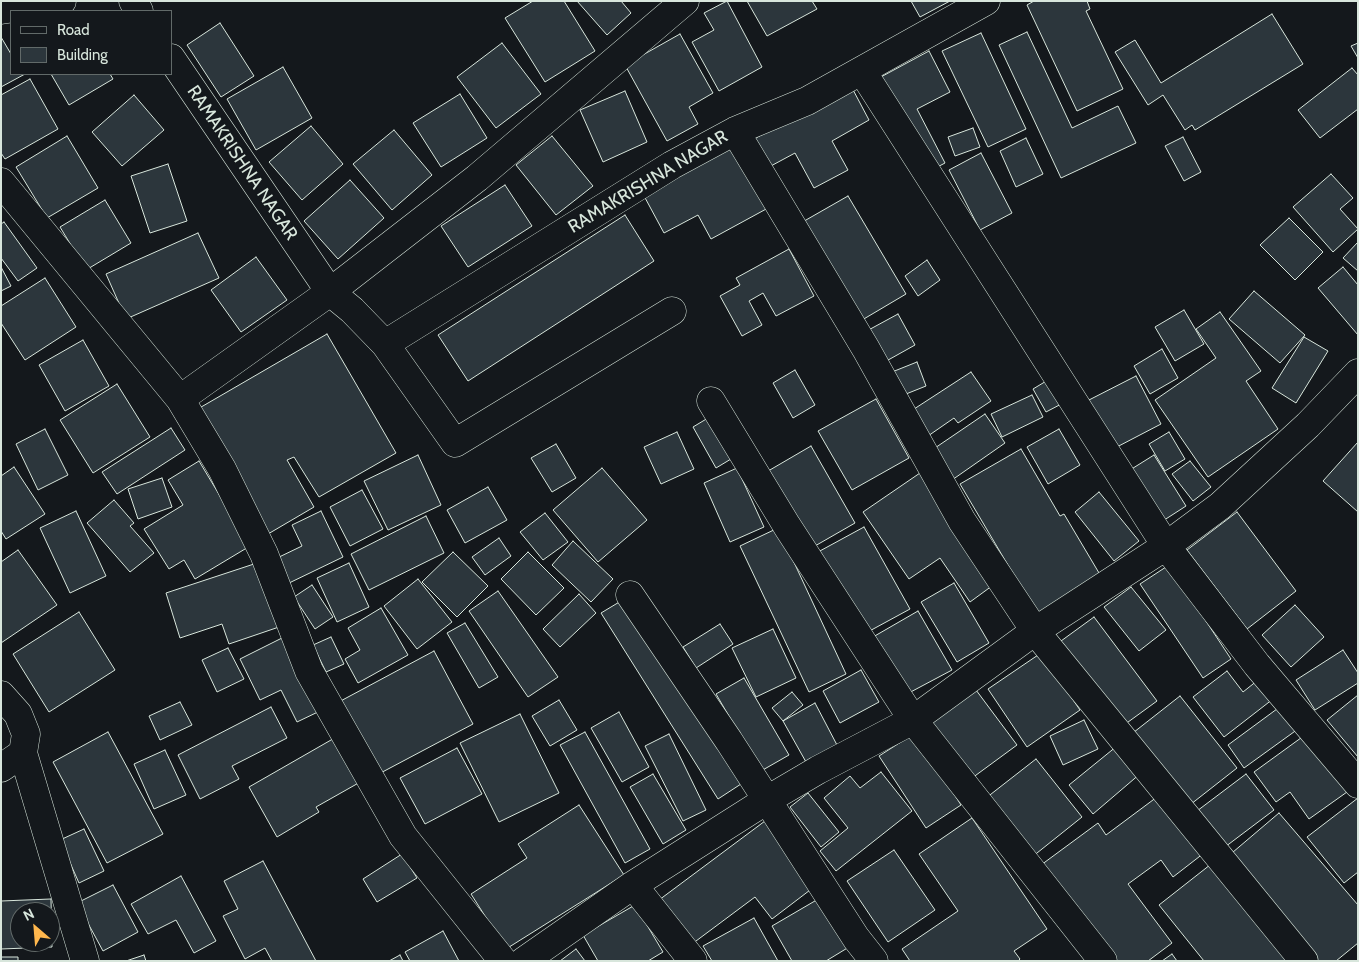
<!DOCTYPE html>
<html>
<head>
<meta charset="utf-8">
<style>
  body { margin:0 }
  #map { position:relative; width:1359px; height:962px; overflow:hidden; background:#14181c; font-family:Cabin,sans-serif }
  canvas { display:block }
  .frame { position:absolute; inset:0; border:2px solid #d8e6dc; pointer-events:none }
  .legend { position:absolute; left:10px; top:10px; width:162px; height:65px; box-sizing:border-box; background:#14181c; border:1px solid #626a69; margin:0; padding:6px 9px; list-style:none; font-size:15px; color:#d8e6dc }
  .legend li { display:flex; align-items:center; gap:10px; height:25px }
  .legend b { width:25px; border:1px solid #626a69 }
  .north { position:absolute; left:10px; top:902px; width:50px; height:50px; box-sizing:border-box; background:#14181c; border:1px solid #626a69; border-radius:50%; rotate:333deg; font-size:14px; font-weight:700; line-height:20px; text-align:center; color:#d8e6dc }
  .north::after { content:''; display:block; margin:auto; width:18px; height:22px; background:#ffb74d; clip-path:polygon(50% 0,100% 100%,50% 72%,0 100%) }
</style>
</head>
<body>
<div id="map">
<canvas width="1359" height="962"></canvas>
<div class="frame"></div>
<ul class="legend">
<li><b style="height:6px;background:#14181c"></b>Road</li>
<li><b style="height:14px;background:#2c363c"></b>Building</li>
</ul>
<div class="north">N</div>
</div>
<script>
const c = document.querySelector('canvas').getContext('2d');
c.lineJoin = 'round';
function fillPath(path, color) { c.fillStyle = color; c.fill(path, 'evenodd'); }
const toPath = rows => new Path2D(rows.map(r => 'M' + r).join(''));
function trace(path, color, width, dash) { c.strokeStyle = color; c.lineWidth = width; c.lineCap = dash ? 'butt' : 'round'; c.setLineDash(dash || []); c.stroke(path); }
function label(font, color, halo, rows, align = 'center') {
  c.font = font + ' Cabin,sans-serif'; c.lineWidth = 4; c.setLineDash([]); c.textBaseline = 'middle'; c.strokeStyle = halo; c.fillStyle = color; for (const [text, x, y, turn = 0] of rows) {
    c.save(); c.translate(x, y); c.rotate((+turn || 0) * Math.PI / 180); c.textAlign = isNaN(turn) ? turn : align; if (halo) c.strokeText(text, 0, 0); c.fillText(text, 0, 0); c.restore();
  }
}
const building = toPath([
  [533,1,564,1,595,51,545,82,505,18,533,1],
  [577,1,621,1,631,13,607,35,577,1],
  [727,1,762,67,719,91,692,42,714,30,704,13,727,1],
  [747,1,812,1,817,9,767,36,747,1],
  [911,1,950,1,920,17,911,1],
  [1034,1,1087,1,1090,9,1086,11,1123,89,1077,111,1027,5,1034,1],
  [1272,14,1303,64,1195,130,1192,125,1185,130,1163,95,1148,105,1115,52,1135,40,1161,83,1272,14],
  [220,23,254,76,221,97,187,45,220,23],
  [1027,32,1072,128,1118,106,1136,143,1061,178,999,45,1027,32],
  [981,33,1026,129,988,147,942,51,981,33],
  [680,34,713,93,689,107,698,124,667,141,625,65,680,34],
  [1,37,11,54,11,74,25,74,1,87,1,37],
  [502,43,541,94,496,128,457,77,502,43],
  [1358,43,1358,58,1351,46,1358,43],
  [929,51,950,92,917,109,945,163,928,172,879,78,929,51],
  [283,67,312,118,256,150,227,99,283,67],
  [1352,68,1358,75,1358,109,1320,138,1298,110,1352,68],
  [51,74,110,74,113,79,69,105,51,74],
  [30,79,58,129,5,159,1,153,1,95,30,79],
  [851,86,869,120,832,141,848,170,814,188,795,153,769,167,754,139,851,86],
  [625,91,647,142,603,162,580,110,625,91],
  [460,94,487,138,441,167,413,123,460,94],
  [134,95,164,130,122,166,92,132,134,95],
  [311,126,343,164,302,200,269,162,311,126],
  [973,128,980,147,955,156,948,137,973,128],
  [394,130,432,175,392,210,353,164,394,130],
  [67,136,98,188,47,218,16,167,67,136],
  [552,136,593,186,556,215,516,165,552,136],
  [1183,137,1201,172,1184,181,1165,146,1183,137],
  [1026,138,1043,174,1016,187,1000,151,1026,138],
  [733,145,768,208,711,239,698,215,664,233,643,194,733,145],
  [981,153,1012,213,980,230,949,170,981,153],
  [168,164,187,221,150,233,131,176,168,164],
  [1331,174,1353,198,1340,209,1358,229,1333,252,1293,207,1331,174],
  [350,180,384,218,338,259,304,221,350,180],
  [505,185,532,226,468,267,441,226,505,185],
  [848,196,906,294,857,323,799,224,848,196],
  [105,200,131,243,86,270,60,227,105,200],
  [625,215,654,261,468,381,438,335,625,215],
  [1289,218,1323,252,1295,280,1260,245,1289,218],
  [4,222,37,268,18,281,1,258,1,224,4,222],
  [198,233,219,278,126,319,106,274,198,233],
  [1358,242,1358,271,1343,258,1358,242],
  [789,249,814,296,776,316,763,293,749,301,762,325,742,336,720,296,740,285,736,278,789,249],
  [256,257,287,300,241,332,211,290,256,257],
  [927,260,940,280,918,296,905,276,927,260],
  [1,267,11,286,1,291,1,267],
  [1343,267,1358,285,1358,335,1318,288,1343,267],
  [45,278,76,327,25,360,1,323,1,306,45,278],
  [1254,291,1305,335,1280,363,1229,319,1254,291],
  [1184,310,1204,344,1175,361,1155,327,1184,310],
  [1220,312,1261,371,1246,381,1278,429,1208,477,1155,400,1216,358,1196,329,1220,312],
  [898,314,915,345,881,364,863,333,898,314],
  [327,334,396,453,319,497,294,457,287,460,314,507,268,534,196,410,327,334],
  [1304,337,1328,351,1296,403,1272,388,1304,337],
  [83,340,109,386,65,411,39,365,83,340],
  [1162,349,1178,378,1150,394,1134,366,1162,349],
  [917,362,926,386,901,396,892,372,917,362],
  [795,370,815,405,793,418,773,383,795,370],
  [971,372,991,401,958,423,954,418,928,436,911,411,971,372],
  [1136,376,1161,424,1113,449,1087,401,1136,376],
  [1053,377,1067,401,1046,412,1033,389,1053,377],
  [117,384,150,437,93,473,60,420,117,384],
  [1032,395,1043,417,1002,437,991,414,1032,395],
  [876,399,909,458,852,490,818,431,876,399],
  [985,414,1005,443,952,480,932,450,985,414],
  [708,418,731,459,716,468,693,427,708,418],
  [171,428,185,450,117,494,102,472,171,428],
  [45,429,68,475,38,490,16,444,45,429],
  [1059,429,1080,465,1048,484,1027,447,1059,429],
  [677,432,694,469,661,484,644,447,677,432],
  [1169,432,1185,459,1165,471,1149,444,1169,432],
  [1358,442,1358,512,1323,481,1358,442],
  [556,444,576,478,552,492,531,458,556,444],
  [811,446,855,523,808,550,763,474,811,446],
  [1021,449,1060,516,1064,514,1102,578,1038,616,960,484,1021,449],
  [418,455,441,505,388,530,364,481,418,455],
  [1154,455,1186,506,1155,526,1122,475,1154,455],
  [199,461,250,546,195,579,184,560,169,569,144,529,183,505,168,480,199,461],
  [1190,461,1211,487,1193,501,1172,474,1190,461],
  [14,467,45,514,6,539,1,531,1,476,14,467],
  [602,468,647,520,598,562,553,510,602,468],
  [737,468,764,527,730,542,704,483,737,468],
  [920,473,996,583,970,602,940,558,909,579,863,512,920,473],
  [162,478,172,507,138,519,128,489,162,478],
  [488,487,507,520,465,543,447,510,488,487],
  [362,490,383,529,350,546,330,507,362,490],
  [1099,492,1139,541,1114,561,1075,512,1099,492],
  [114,500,134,523,130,526,154,553,130,572,87,523,114,500],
  [76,511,106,576,70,593,40,528,76,511],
  [321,511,343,557,287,584,275,559,302,546,292,525,321,511],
  [1237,512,1296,591,1247,629,1187,550,1237,512],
  [545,513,568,542,543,560,520,532,545,513],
  [426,516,444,553,369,590,351,554,426,516],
  [864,527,910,609,864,634,818,552,864,527],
  [778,528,846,674,809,692,740,546,778,528],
  [499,538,511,556,485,575,472,557,499,538],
  [573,541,613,579,591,602,552,565,573,541],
  [18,550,57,605,1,643,1,562,18,550],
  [453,552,488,586,457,617,422,582,453,552],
  [528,552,564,588,536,615,501,579,528,552],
  [257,563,279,627,229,644,222,624,180,638,166,593,257,563],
  [349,563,369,607,337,622,317,578,349,563],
  [1169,565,1231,659,1203,678,1140,584,1169,565],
  [418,579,452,622,417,649,384,606,418,579],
  [954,583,989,643,957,662,921,602,954,583],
  [312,585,333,617,315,629,294,597,312,585],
  [1131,587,1166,630,1139,651,1104,607,1131,587],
  [498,591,558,677,528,697,469,611,498,591],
  [579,594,596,613,560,647,543,629,579,594],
  [626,598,741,784,718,799,601,613,626,598],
  [1295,605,1324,637,1291,667,1262,635,1295,605],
  [381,608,408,655,358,683,345,659,360,650,348,628,381,608],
  [918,611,952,670,905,695,873,637,918,611],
  [79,612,115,670,49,712,13,654,79,612],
  [1094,617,1157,701,1124,725,1061,641,1094,617],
  [465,623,498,677,479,688,447,633,465,623],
  [720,624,733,644,696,668,683,647,720,624],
  [773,629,796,678,756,697,732,648,773,629],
  [286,636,322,710,297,722,281,690,260,700,240,659,286,636],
  [331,637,344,664,326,672,313,645,331,637],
  [228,648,244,679,217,692,202,660,228,648],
  [1343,650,1358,673,1358,683,1315,710,1296,680,1343,650],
  [434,651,473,724,373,777,335,704,434,651],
  [1041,653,1080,710,1027,747,988,689,1041,653],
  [861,670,879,702,840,723,823,691,861,670],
  [1227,671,1243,692,1258,680,1273,699,1224,737,1193,697,1227,671],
  [744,678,789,755,761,771,716,694,744,678],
  [976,690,1017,745,968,781,927,726,976,690],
  [792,692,803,705,783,721,772,708,792,692],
  [1358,695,1358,757,1327,720,1358,695],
  [1180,696,1237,768,1186,808,1129,736,1180,696],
  [559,700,577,730,550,746,532,716,559,700],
  [180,702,192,725,160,740,149,716,180,702],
  [815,703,837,745,806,762,783,721,815,703],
  [1281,706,1298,729,1244,768,1228,745,1281,706],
  [271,707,287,738,232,766,239,779,200,799,178,755,271,707],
  [619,712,649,767,622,782,591,728,619,712],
  [520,714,559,793,499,822,460,743,520,714],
  [1084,720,1098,749,1063,765,1050,736,1084,720],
  [108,732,163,834,107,863,53,762,108,732],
  [585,732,650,849,625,863,560,745,585,732],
  [915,733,961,805,926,828,879,756,915,733],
  [669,734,706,810,683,821,645,746,669,734],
  [1305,735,1347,792,1309,819,1290,792,1276,802,1254,772,1305,735],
  [338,736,362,781,316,807,319,812,277,837,249,787,338,736],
  [1117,746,1141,773,1093,814,1069,785,1117,746],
  [457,748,482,794,425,824,400,778,457,748],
  [165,750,186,795,154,809,134,764,165,750],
  [1036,759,1082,817,1032,857,986,798,1036,759],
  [881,772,912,811,836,871,820,851,848,828,824,798,850,776,860,788,881,772],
  [653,774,686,830,663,844,630,787,653,774],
  [1246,774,1274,810,1221,850,1193,814,1246,774],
  [808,793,839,832,821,847,790,807,808,793],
  [1161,794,1204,853,1173,877,1161,860,1128,884,1172,943,1148,961,1112,961,1041,865,1098,823,1106,835,1161,794],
  [1358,798,1358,872,1344,883,1307,837,1358,798],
  [579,805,624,875,506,949,471,894,527,858,518,844,579,805],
  [1279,813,1358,905,1358,943,1336,961,1313,961,1226,858,1279,813],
  [972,818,1047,929,1014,951,1020,959,1018,961,910,961,902,949,958,911,919,854,972,818],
  [765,821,814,887,772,919,755,897,692,944,659,900,765,821],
  [84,829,104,871,79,883,60,840,84,829],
  [894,850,935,910,888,942,847,881,894,850],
  [402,854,417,878,377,902,363,879,402,854],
  [263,861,316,961,272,961,265,948,245,959,223,916,238,909,224,881,263,861],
  [1215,861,1293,961,1204,961,1159,905,1215,861],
  [181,876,216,941,194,953,176,920,148,934,131,904,181,876],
  [113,885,138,932,103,951,77,903,113,885],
  [820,898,849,947,826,961,792,961,772,926,820,898],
  [51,899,52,947,1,949,1,901,51,899],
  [20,912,50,912,50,942,20,942,20,912],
  [635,905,663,952,648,961,598,961,583,935,635,905],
  [754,918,778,961,712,961,703,946,754,918],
  [443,931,459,961,410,961,405,952,443,931],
  [576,949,585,961,560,961,576,949],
  [1172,954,1177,961,1162,961,1172,954],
  [144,955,146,961,126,961,144,955],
  [400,955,403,961,389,961,400,955],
  [1,957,18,957,18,961,1,961,1,957]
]);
const minor = toPath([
  [133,1,139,11],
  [1,10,62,1],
  [171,58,330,292,477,178,685,1],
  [862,71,1166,546,1257,665,1358,784],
  [735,131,866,349,962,521,1035,631,1304,961],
  [1,182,180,399,222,469,264,554,309,671,403,836,503,961],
  [385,344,455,443,672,311],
  [180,399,330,292,352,310,385,344,672,165,735,131,807,101,986,1],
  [711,401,787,526,913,720,1103,961],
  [630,595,729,741,856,938,874,961],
  [1,695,18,714,26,734,23,753,1,768],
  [23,753,85,961],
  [633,885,693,961],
  [524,961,633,885,767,800,818,770,913,720,1035,631,1166,546,1220,506,1308,425,1358,373]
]);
const streetNames = [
  ["RAMAKRISHNA NAGAR",242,163,56],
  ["RAMAKRISHNA NAGAR",648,182,-31]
];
fillPath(building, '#2c363c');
trace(building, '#d8e6dc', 1);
trace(minor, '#d8e6dc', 29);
trace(minor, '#14181c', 28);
label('18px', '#d8e6dc', '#14181c', streetNames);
</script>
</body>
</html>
